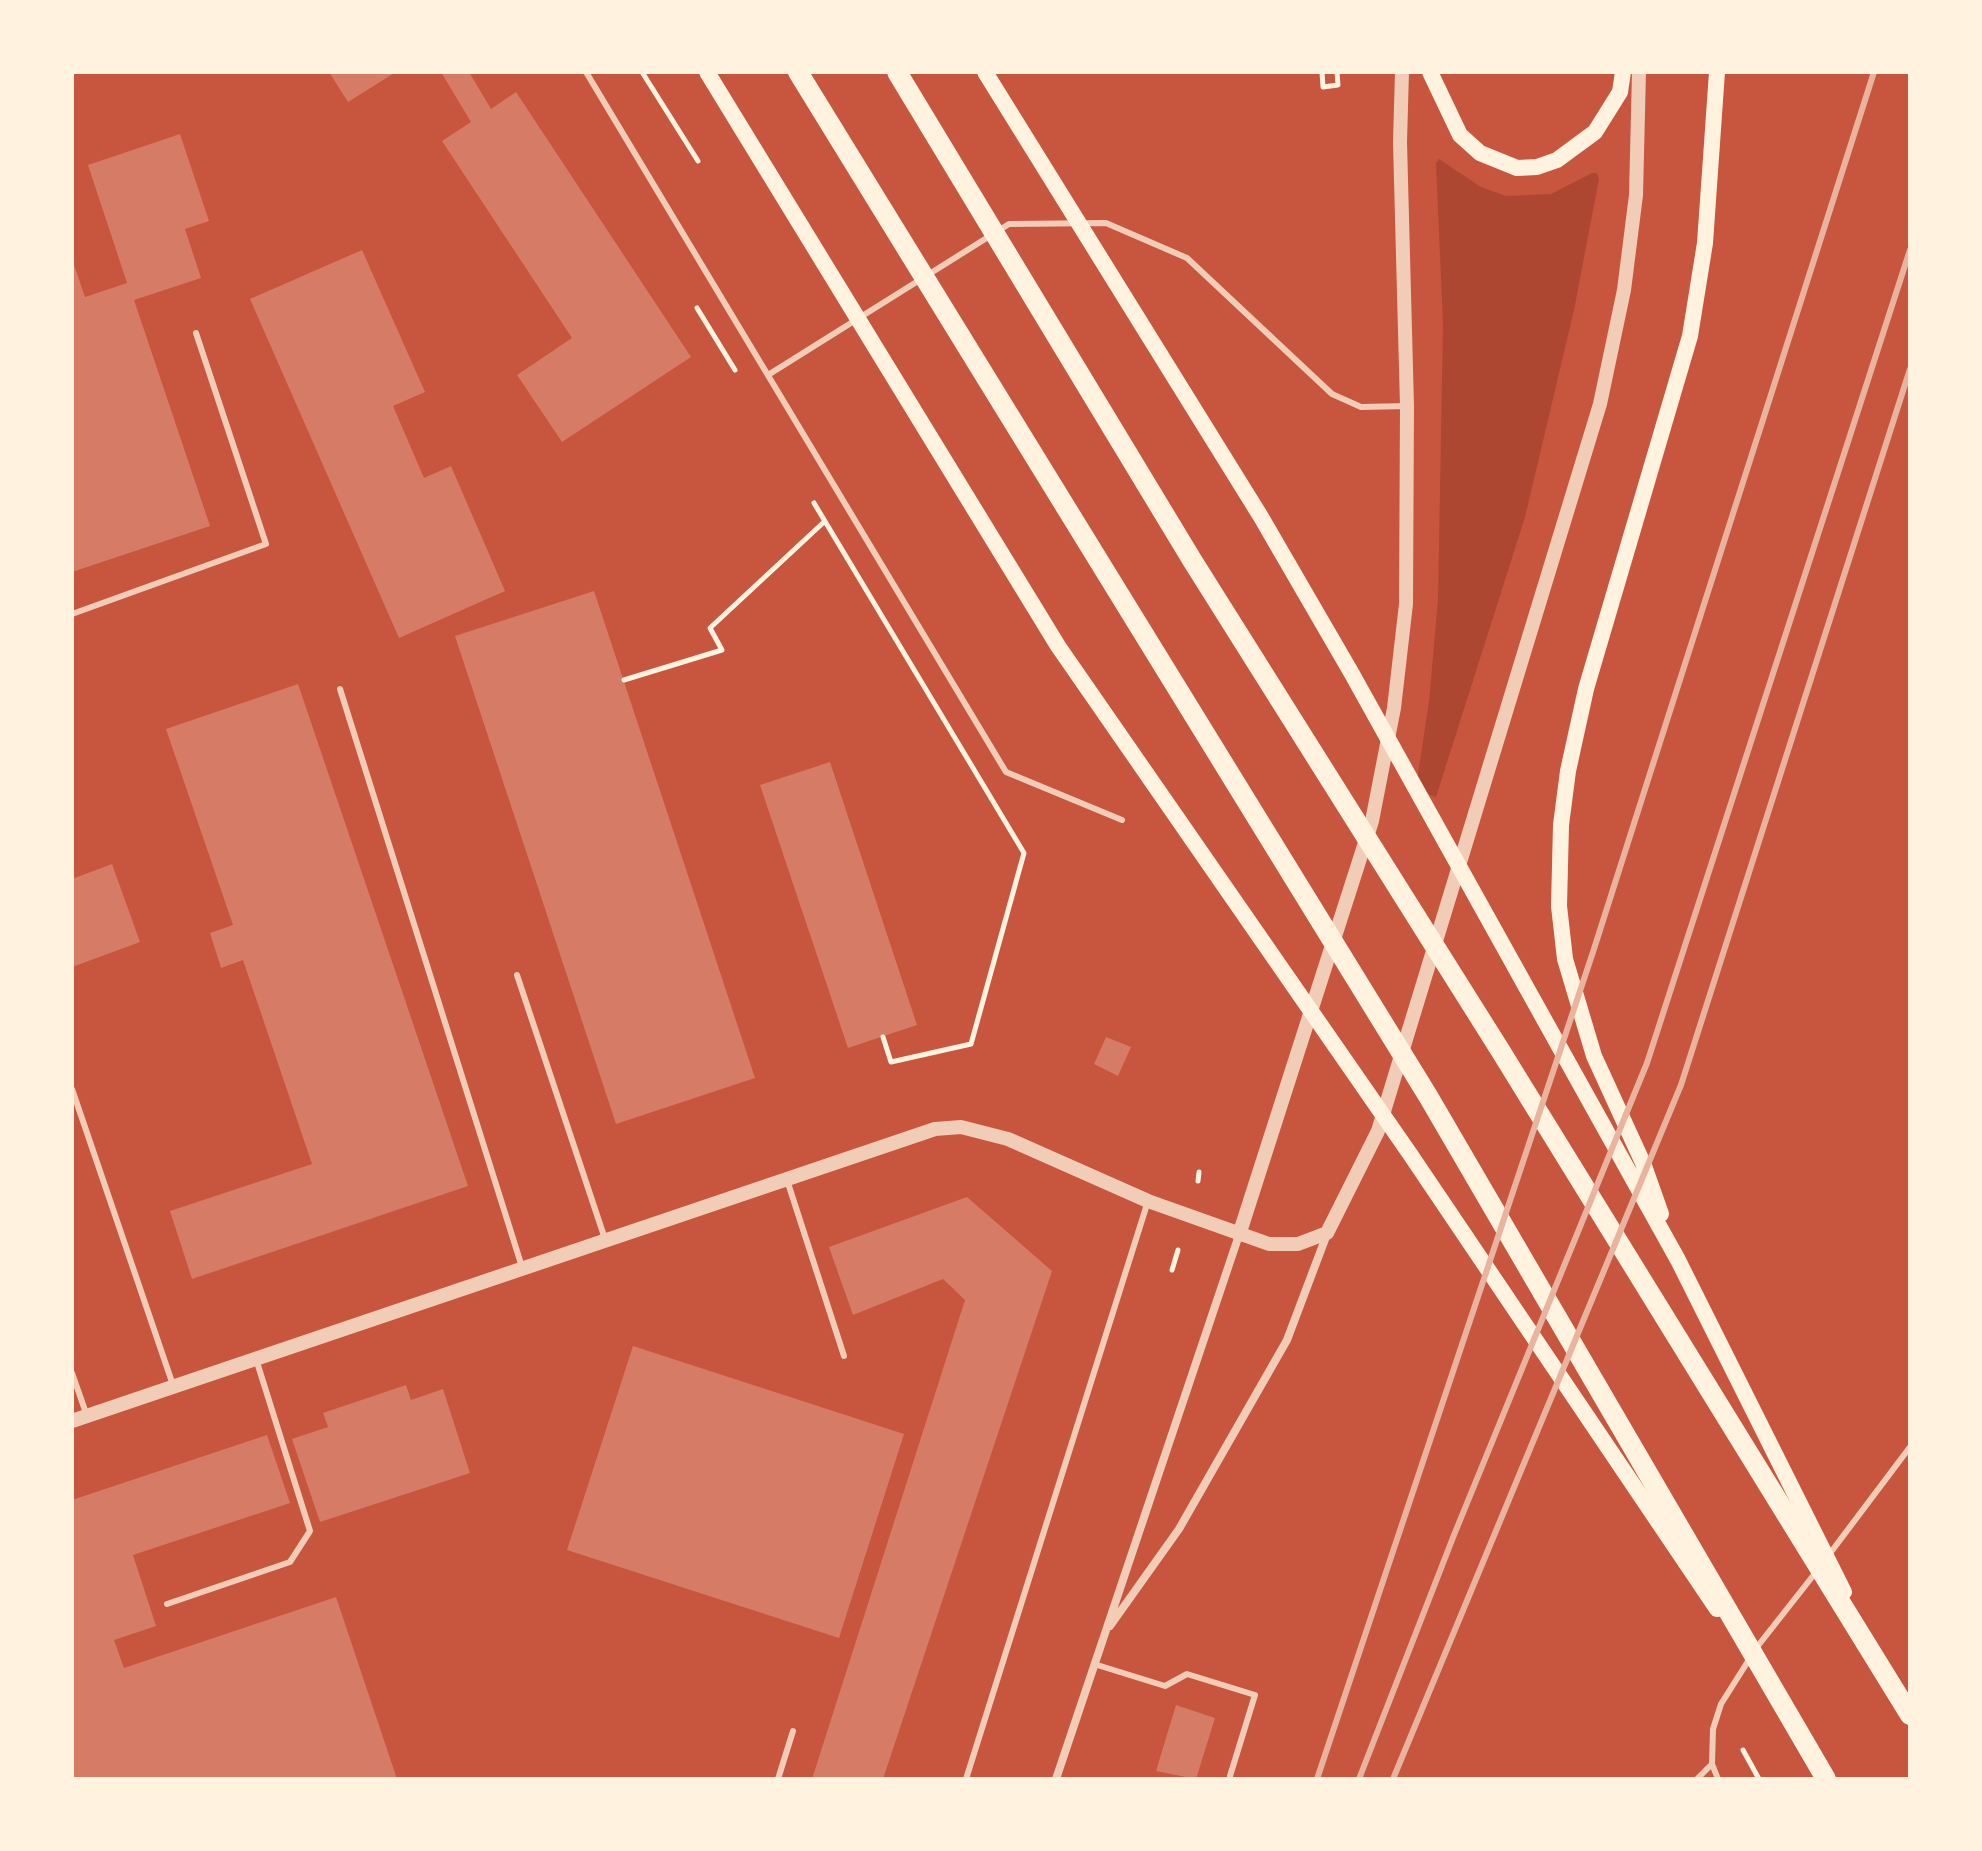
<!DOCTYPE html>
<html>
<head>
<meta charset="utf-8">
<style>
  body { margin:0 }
  #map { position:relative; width:1982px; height:1851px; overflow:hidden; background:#c8553d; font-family:"Nunito Sans",sans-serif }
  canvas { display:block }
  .frame { position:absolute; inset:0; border:74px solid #fff3e0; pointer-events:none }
</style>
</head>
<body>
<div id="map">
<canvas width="1982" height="1851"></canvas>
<div class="frame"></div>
</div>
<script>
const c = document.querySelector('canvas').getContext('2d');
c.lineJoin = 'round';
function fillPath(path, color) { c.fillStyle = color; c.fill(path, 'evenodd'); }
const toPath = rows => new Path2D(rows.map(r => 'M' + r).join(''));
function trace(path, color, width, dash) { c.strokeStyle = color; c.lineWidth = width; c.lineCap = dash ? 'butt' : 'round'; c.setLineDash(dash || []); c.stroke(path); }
const green = toPath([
  [1439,159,1481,187,1506,196,1551,194,1592,173,1597,173,1599,179,1574,310,1525,517,1436,797,1427,794,1417,780,1429,702,1438,600,1443,324,1436,163]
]);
const building = toPath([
  [329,72,396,72,348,102],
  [441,72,469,72,491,109,516,92,691,357,562,442,517,375,572,338,442,141,471,122],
  [180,134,209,221,185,229,201,278,134,300,210,526,72,572,72,259,85,297,127,283,88,165],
  [362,250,425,392,393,406,424,478,451,466,505,591,399,638,250,299],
  [594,591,755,1078,616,1124,455,636],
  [298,684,468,1186,192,1279,170,1211,312,1164,243,960,221,968,210,933,233,925,166,729],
  [830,762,917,1025,848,1048,760,785],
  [112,864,140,942,72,967,72,879],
  [1106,1037,1131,1047,1118,1076,1094,1064],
  [967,1197,1052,1271,883,1779,812,1779,965,1300,943,1279,853,1315,829,1247],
  [633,1346,904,1434,839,1638,567,1550],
  [406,1385,411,1400,443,1389,470,1473,320,1522,292,1439,328,1427,323,1413],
  [267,1435,290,1503,133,1555,156,1626,114,1640,124,1668,336,1597,397,1779,72,1779,72,1500],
  [1176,1705,1215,1718,1196,1779,1156,1771]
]);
const path = toPath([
  [642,72,698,161],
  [1322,72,1323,87,1338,85,1337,72],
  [697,308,735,370],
  [814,503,1024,853,971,1044,891,1062,883,1037],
  [624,680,722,650,710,628,825,521],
  [1198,1181,1199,1172],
  [1172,1270,1178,1250],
  [1743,1750,1759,1779]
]);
const service = toPath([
  [586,72,1006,772,1122,820],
  [768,375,1009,224,1106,223,1187,258,1332,394,1361,407,1407,406],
  [72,614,266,544,196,333],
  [340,689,522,1267],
  [517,975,605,1239],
  [72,1089,174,1388],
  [787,1180,844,1356],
  [72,1373,87,1416],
  [1828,1556,1910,1447],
  [167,1604,290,1562,310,1531,256,1359],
  [1094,1664,1165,1686,1187,1674,1255,1695,1230,1776],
  [778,1779,793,1731],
  [966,1779,1148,1201],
  [1697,1779,1712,1764],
  [1718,1779,1712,1764,1713,1729,1721,1704,1757,1647,1816,1572]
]);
const minor = toPath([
  [1110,1626,1179,1529,1287,1340,1327,1234],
  [1056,1779,1239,1235]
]);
const tertiary = toPath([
  [1239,1235,1372,821,1394,708,1406,604,1407,406,1400,142,1402,72],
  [72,1421,935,1129,961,1127,1008,1139,1148,1201,1269,1244,1298,1244,1327,1233,1378,1131,1600,404,1624,290,1636,195,1639,72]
]);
const secondary = toPath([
  [707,72,1058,646,1410,1154,1717,1609],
  [985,72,1261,517,1352,674,1678,1260,1844,1592],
  [1430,72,1460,135,1480,153,1517,168,1537,167,1557,160,1595,132,1620,92,1623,72],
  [1661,1214,1643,1163,1594,1056,1565,959,1559,906,1561,825,1568,771,1586,689,1690,336,1705,243,1717,72]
]);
const primary = toPath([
  [798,72,1428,1096,1826,1779],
  [897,72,1192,560,1500,1050,1910,1715]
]);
const rail = toPath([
  [1317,1779,1593,952,1874,72],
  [1359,1779,1454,1535,1647,1063,1910,250],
  [1393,1779,1681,1085,1910,369]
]);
fillPath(green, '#ae4732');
fillPath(building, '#d67c66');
trace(path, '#fff3e0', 5);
trace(service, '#f1ccb7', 6);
trace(minor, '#f1ccb7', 8);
trace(tertiary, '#f1ccb7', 14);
trace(secondary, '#fff3e0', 16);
trace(primary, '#fff3e0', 20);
trace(rail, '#e9b49f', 6);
</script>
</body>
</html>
